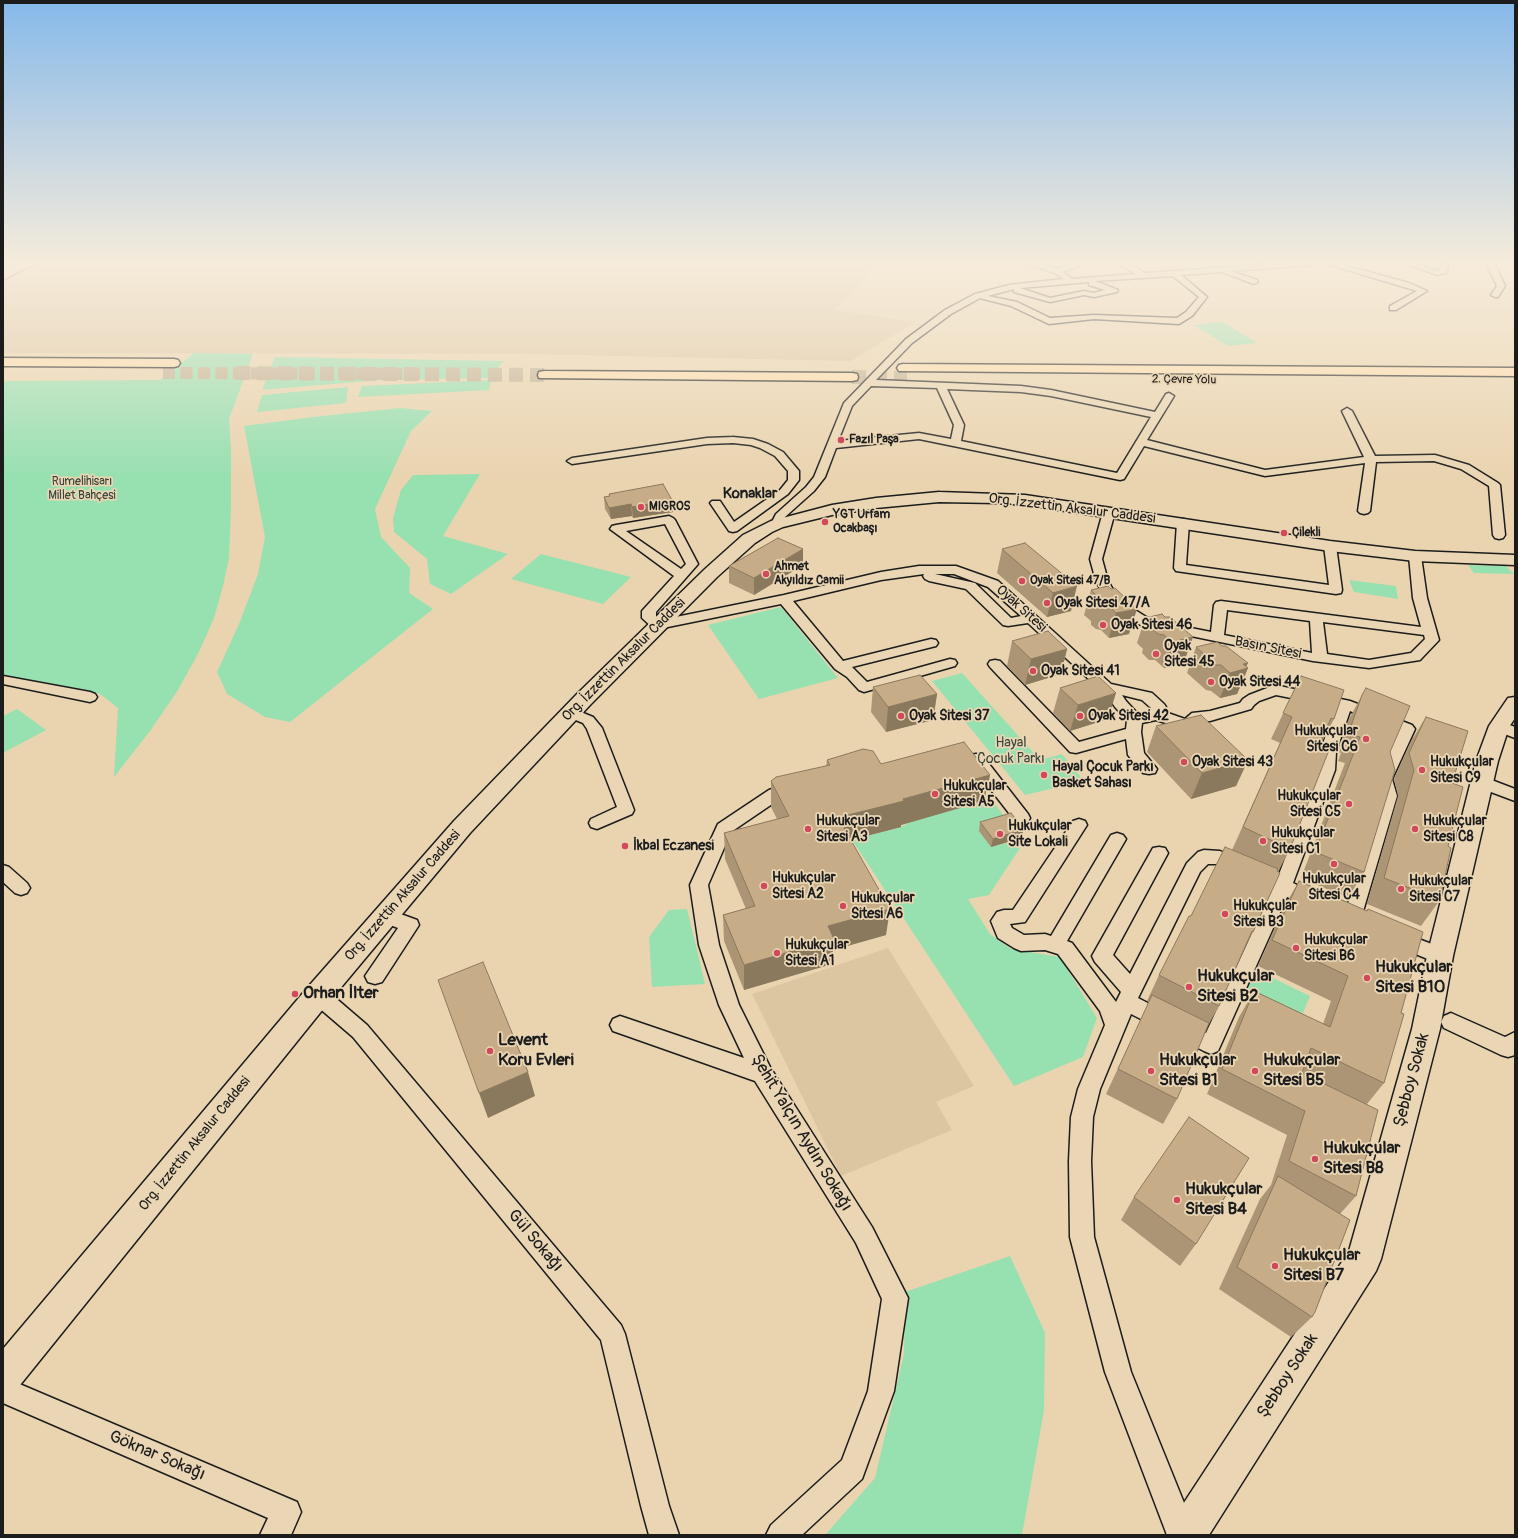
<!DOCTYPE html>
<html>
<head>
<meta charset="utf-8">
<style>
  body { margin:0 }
  #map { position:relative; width:1518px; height:1538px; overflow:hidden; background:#ead4b0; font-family:Pangolin,sans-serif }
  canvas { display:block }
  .frame { position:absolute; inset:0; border:4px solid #1c1c1c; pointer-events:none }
</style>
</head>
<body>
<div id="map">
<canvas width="1518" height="1538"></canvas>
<div class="frame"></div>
</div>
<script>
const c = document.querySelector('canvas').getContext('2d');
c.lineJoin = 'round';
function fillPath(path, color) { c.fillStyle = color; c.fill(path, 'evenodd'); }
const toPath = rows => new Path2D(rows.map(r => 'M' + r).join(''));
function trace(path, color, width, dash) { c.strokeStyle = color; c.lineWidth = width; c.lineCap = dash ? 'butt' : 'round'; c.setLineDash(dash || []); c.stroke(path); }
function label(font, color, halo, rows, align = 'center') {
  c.font = font + ' Pangolin,sans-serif'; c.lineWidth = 3.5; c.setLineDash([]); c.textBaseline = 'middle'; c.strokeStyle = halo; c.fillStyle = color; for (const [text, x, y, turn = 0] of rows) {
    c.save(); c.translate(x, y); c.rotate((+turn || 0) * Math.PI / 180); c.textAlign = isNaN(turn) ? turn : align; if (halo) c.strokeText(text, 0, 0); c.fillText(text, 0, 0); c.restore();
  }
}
const built = toPath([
  [40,263,877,263,878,265,834,310,915,322,851,361,522,354,3,353,3,282],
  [888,948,974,1086,936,1102,952,1130,841,1176,752,994]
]);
const green = toPath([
  [1223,322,1257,343,1228,346,1194,325],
  [194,353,253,354,229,419,231,449,231,508,229,558,223,586,214,618,199,652,178,690,150,731,114,777,118,708,100,694,3,676,3,381,160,380],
  [275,357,504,361,488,378,381,380,262,390],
  [491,380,489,390,358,397,362,386],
  [348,387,346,403,257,412,262,395],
  [400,408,432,411,411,431,375,509,381,537,410,568,409,593,433,609,290,722,265,717,227,694,217,672,239,624,258,574,265,537,244,426,313,417],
  [480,474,443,536,508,554,451,594,430,584,427,559,394,532,393,518,401,490,413,475],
  [541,554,631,577,603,604,511,579],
  [1468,565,1506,566,1514,574,1474,573],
  [1349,580,1396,586,1398,599,1354,592],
  [781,607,838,678,759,699,708,625],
  [962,673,1040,760,1062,754,1084,781,1025,795,932,681],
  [17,709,46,730,3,753,3,716],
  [991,799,1009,822,991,847,1010,842,1020,848,989,895,968,899,990,934,1011,949,1060,957,1097,1018,1083,1057,1014,1086,852,840,901,827,910,822],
  [687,909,705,984,652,987,649,937,669,910],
  [1248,966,1310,996,1299,1023,1236,991],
  [1010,1256,1045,1333,1044,1410,1022,1535,825,1535,875,1478,904,1354,905,1292]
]);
const highwayTunnelFar1 = toPath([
  [163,373,426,374]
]);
const highwayTunnel = toPath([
  [236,373,544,375],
  [852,377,907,378]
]);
const street = toPath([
  [1025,263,1037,263,1058,269,1073,263,1080,263,1080,266,1063,272,1072,279,1136,274,1122,266,1122,263,1132,263,1131,264,1145,273,1283,263,1317,263,1313,265,1231,271,1257,280,1258,282,1254,284,1222,272,1181,275,1207,297,1192,316,1179,324,1094,319,1049,324,1011,306,980,298,951,314,912,343,876,380,1021,386,1051,390,1155,412,1166,394,1169,393,1174,396,1147,440,1265,470,1364,457,1342,411,1347,408,1352,411,1375,456,1435,455,1469,465,1498,483,1500,485,1505,535,1503,538,1499,539,1495,538,1493,535,1489,486,1461,469,1434,461,1376,462,1370,511,1368,513,1364,514,1360,513,1358,511,1365,463,1265,476,1144,446,1124,479,1120,480,919,439,836,448,825,477,814,491,785,517,781,527,773,527,771,524,776,514,806,487,814,477,844,403,906,339,945,310,975,294,1009,285,1063,279,1055,273,1025,263],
  [1173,276,1199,297,1186,312,1177,318,1094,315,1050,318,1017,302,988,296,1014,289,1014,292,1050,302,1084,295,1094,297,1117,292,1118,290,1095,281,1173,276],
  [1089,282,1089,285,1105,290,1094,293,1084,291,1050,298,1020,288,1089,282],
  [871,386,937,388,954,425,951,439,919,433,838,441,852,406,871,386],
  [947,389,1021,392,1051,396,1151,417,1117,473,961,441,964,425,947,389],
  [1324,263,1336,263,1409,283,1427,291,1396,310,1390,310,1390,306,1417,291,1324,263],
  [1404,263,1415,263,1437,271,1440,270,1441,265,1447,265,1448,267,1446,273,1437,275,1404,263],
  [1486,263,1494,263,1505,286,1498,297,1495,297,1491,295,1497,286,1486,263],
  [733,437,753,439,768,444,783,452,799,471,799,480,788,494,737,531,733,532,729,531,727,528,710,503,712,501,720,501,734,522,780,490,788,480,788,471,775,456,760,448,751,445,733,443,707,444,572,464,567,461,572,458,707,438,733,437],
  [1109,509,1113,510,1115,512,1102,559,1108,581,1119,600,1151,620,1211,632,1214,605,1216,602,1221,601,1421,627,1413,598,1409,556,1411,553,1415,552,1419,553,1421,556,1427,598,1439,640,1420,660,1369,668,1313,661,1142,626,1109,605,1096,581,1090,559,1103,512,1105,510,1109,509],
  [1227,610,1310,621,1312,653,1224,635,1227,610],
  [1323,622,1424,635,1425,639,1411,653,1369,660,1327,654,1323,622],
  [669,516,673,518,675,520,698,564,656,612,656,617,661,620,784,595,881,572,919,566,956,566,998,581,1111,684,1152,693,1164,704,1166,707,1165,712,1185,719,1192,713,1210,711,1240,703,1243,699,1249,695,1275,685,1350,701,1412,725,1415,729,1392,779,1397,796,1359,925,1352,927,1345,925,1343,920,1381,796,1376,779,1398,731,1350,711,1336,752,1335,770,1293,883,1318,895,1321,900,1318,905,1312,907,1287,897,1218,1051,1211,1054,1204,1051,1131,1014,1100,1089,1093,1117,1091,1161,1094,1237,1131,1372,1197,1535,1167,1535,1105,1372,1070,1237,1069,1161,1071,1117,1078,1089,1105,1025,1100,1011,1058,954,1045,950,1021,951,1014,948,998,938,991,921,997,912,1004,910,1013,910,1073,821,1079,819,1085,821,1087,825,1025,922,1010,924,1012,928,1024,935,1045,934,1051,936,1111,835,1117,833,1123,835,1126,839,1067,941,1072,943,1116,1002,1121,992,1095,962,1092,956,1153,848,1159,847,1165,848,1168,853,1113,955,1130,974,1187,863,1198,852,1204,850,1220,851,1278,877,1319,770,1320,752,1336,707,1276,695,1259,701,1254,705,1251,709,1210,721,1201,721,1196,725,1185,729,1156,720,1142,723,1141,732,1144,753,1157,769,1155,773,1149,774,1143,773,1128,755,1126,739,1076,753,1070,752,990,667,988,664,990,661,995,660,1000,661,1079,742,1126,729,1127,720,1115,707,1108,697,1028,623,1008,626,1003,625,966,589,929,581,925,579,923,576,924,574,881,580,793,601,843,661,931,639,936,640,938,643,936,646,852,667,867,682,950,659,955,660,957,663,955,666,864,692,859,690,847,677,835,669,781,604,658,629,653,628,642,618,642,611,674,576,610,529,612,526,616,525,669,516],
  [665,524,686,564,681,569,626,531,665,524],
  [935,574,954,574,988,587,1021,616,1011,618,975,583,935,574],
  [1122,695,1142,700,1151,708,1150,711,1138,714,1126,701,1122,695],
  [1208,864,1218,864,1272,890,1206,1033,1138,998,1200,872,1208,864],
  [1183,519,1187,520,1189,523,1186,565,1329,585,1324,546,1326,543,1330,542,1334,543,1336,546,1342,590,1341,593,1336,594,1176,571,1174,568,1177,523,1179,520,1183,519],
  [3,676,90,692,95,694,97,697,95,700,90,702,3,684,3,676],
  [571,708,593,717,602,728,634,810,632,814,597,829,591,827,589,823,591,819,617,807,587,729,583,723,566,716,563,713,566,710,571,708],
  [1499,721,1515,727,1515,738,1494,730,1491,726,1494,722,1499,721],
  [976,754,982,755,1028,814,1030,818,1028,822,1022,824,1016,822,970,763,968,759,970,755,976,754],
  [1481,776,1515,789,1515,801,1475,786,1473,782,1475,778,1481,776],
  [791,783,797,785,799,789,797,793,781,798,731,832,708,885,719,945,739,1005,770,1067,872,1227,908,1298,894,1391,862,1479,802,1535,766,1535,771,1525,842,1460,868,1391,882,1299,856,1243,755,1081,613,1031,610,1025,613,1019,620,1016,744,1058,719,1005,699,945,690,885,718,824,769,790,791,783],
  [3,865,9,867,27,883,30,888,27,893,21,895,15,893,3,882,3,865],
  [387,909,417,920,419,925,382,982,375,984,368,982,365,976,398,928,380,921,378,916,380,911,387,909],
  [1398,931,1447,950,1450,956,1447,962,1440,964,1391,944,1389,939,1391,934,1398,931],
  [318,987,325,989,367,1025,621,1325,625,1334,669,1506,679,1535,649,1535,641,1506,601,1340,353,1037,311,1001,308,995,311,989,318,987],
  [1451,1013,1505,1037,1515,1032,1515,1055,1508,1057,1501,1055,1444,1028,1441,1022,1444,1016,1451,1013],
  [3,1377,297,1502,301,1512,291,1535,260,1535,268,1518,3,1403,3,1377]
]);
const secondary = toPath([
  [939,492,1025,495,1330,541,1415,551,1515,555,1515,565,1415,561,1330,551,1025,505,997,503,939,502,876,508,832,515,783,527,772,532,755,543,717,577,591,704,470,833,328,1003,16,1390,3,1395,3,1349,308,987,454,821,577,694,705,569,743,535,771,521,832,505,876,498,939,492],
  [1515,697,1515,718,1509,727,1498,761,1453,956,1440,1029,1381,1259,1376,1271,1209,1535,1166,1535,1172,1521,1349,1251,1412,1029,1427,956,1476,761,1489,726,1508,698,1515,697]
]);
const primary = toPath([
  [16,263,29,263,28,265,3,276,3,269,16,263]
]);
const highway = toPath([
  [22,263,35,263,3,280,3,273,22,263],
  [3,358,174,359,178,360,180,363,178,366,174,367,3,366,3,358],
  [903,364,1515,368,1515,376,899,371,897,368,899,365,903,364],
  [544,371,852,373,857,374,858,377,857,380,852,381,539,378,538,375,539,372,544,371]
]);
const wall = toPath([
  [609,494,672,500,673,512,633,518,632,516,611,519,605,509,604,497,609,496],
  [1025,543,1071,611,1047,617,997,573,1002,549],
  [803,549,803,565,754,595,729,583,729,566],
  [1108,586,1129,634,1109,638,1101,630,1096,629,1091,625,1091,621,1084,615,1091,590],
  [1165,617,1193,637,1184,662,1164,668,1155,660,1149,660,1142,653,1143,649,1137,643,1145,618],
  [1012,641,1067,649,1061,674,1025,685,1007,666],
  [1196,647,1246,667,1248,668,1237,694,1220,698,1211,691,1206,690,1187,673],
  [1301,676,1334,719,1322,742,1290,849,1278,872,1253,932,1245,947,1219,1006,1205,1031,1177,1099,1163,1124,1106,1094,1149,1002,1147,1001,1159,975,1191,916,1232,850,1280,743,1271,739],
  [873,687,937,694,933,720,886,732,871,712],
  [1060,688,1108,719,1070,731,1053,713],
  [1362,695,1390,752,1364,872,1348,898,1301,878,1345,763,1338,761,1341,753,1338,752,1348,721],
  [1426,717,1452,783,1448,846,1440,900,1421,926,1367,904,1398,796,1394,779,1410,743],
  [1156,726,1248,760,1236,786,1191,799,1147,752],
  [827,760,881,764,990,775,984,801,901,825,901,827,851,840,886,935,833,950,832,964,744,990,724,941,723,915,746,909,725,859,724,833,777,819,771,807,771,781,826,766],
  [980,822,1021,838,991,847,979,831],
  [1299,881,1367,911,1368,909,1401,1013,1384,1083,1367,1104,1356,1196,1340,1214,1312,1317,1291,1337,1219,1289,1260,1199,1271,1185,1287,1135,1207,1094,1239,1017,1254,991,1323,1024,1331,1001,1258,966,1284,907],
  [1134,1197,1196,1244,1180,1266,1121,1220]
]);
const shadedWall = toPath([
  [672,500,673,512,633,518,632,507],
  [631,504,632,516,611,519,609,508],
  [803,549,803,565,754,595,754,578],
  [1077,586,1071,611,1047,617,1053,593],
  [1137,609,1129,634,1109,638,1116,613],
  [1193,637,1184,662,1164,668,1172,642],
  [1067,649,1061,674,1025,685,1031,659],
  [1248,663,1245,669,1248,668,1237,694,1220,698,1230,673,1243,664],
  [1116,693,1108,719,1070,731,1078,705],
  [937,694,933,720,886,732,888,707],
  [1248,760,1236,786,1191,799,1202,773],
  [990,775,984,801,901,825,901,827,843,842,844,816],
  [1024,829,1021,838,991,847,993,839],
  [890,909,886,935,833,950,832,964,744,990,744,965,828,926],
  [528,1072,535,1096,488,1118,479,1093]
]);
const building = toPath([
  [663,484,672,500,632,507,631,504,609,508,604,497,610,496,609,494,663,484],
  [778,538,803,549,754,578,729,566,778,538],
  [1025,543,1077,586,1053,593,1002,549,1025,543],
  [1108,586,1111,589,1115,588,1137,609,1116,613,1108,605,1102,604,1097,600,1098,597,1091,590,1108,586],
  [1162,614,1165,617,1170,617,1193,637,1172,642,1164,635,1158,634,1150,627,1152,624,1145,618,1162,614],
  [1048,631,1067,649,1031,659,1012,641,1048,631],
  [1217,642,1222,646,1226,646,1248,663,1243,664,1248,668,1230,673,1221,665,1216,665,1196,647,1217,642],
  [920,675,937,694,888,707,873,687,920,675],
  [1098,676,1116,693,1078,705,1060,688,1098,676],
  [1301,676,1344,690,1334,719,1331,718,1321,742,1331,745,1290,849,1243,827,1292,717,1283,713,1301,676],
  [1366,688,1410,706,1390,752,1395,770,1364,872,1315,852,1360,737,1352,735,1355,727,1351,726,1362,695,1366,688],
  [1201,715,1248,760,1202,773,1156,726,1201,715],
  [1426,717,1468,731,1452,783,1463,787,1448,846,1451,848,1440,900,1384,878,1414,770,1409,753,1426,717],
  [964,742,990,775,903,799,904,801,844,816,849,826,844,828,890,909,828,926,834,939,744,965,723,915,755,906,724,833,789,816,771,781,776,777,830,765,827,760,863,749,873,751,881,764,964,742],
  [1011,813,1024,829,993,839,980,822,1011,813],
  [1225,847,1278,869,1277,871,1280,873,1253,932,1252,931,1219,1006,1159,975,1189,916,1191,916,1225,847],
  [1299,881,1367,911,1368,909,1423,932,1401,1013,1404,1014,1384,1083,1311,1048,1302,1073,1378,1110,1356,1196,1289,1161,1305,1111,1222,1069,1254,991,1330,1027,1348,976,1272,940,1299,881],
  [483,962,528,1072,479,1093,438,980,483,962],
  [1152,995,1209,1023,1177,1099,1118,1069,1152,995],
  [1189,1117,1249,1158,1196,1244,1134,1197,1189,1117],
  [1278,1176,1350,1220,1315,1312,1312,1317,1237,1267,1278,1176]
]);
const markers = [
  [841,440,4,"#d1495b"],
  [641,507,4,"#d1495b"],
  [825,522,4,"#d1495b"],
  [1284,533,4,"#d1495b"],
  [766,574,4,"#d1495b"],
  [1022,581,4,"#d1495b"],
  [1047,603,4,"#d1495b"],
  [1103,625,4,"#d1495b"],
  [1156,654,4,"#d1495b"],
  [1033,671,4,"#d1495b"],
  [1211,682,4,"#d1495b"],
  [901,716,4,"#d1495b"],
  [1080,716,4,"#d1495b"],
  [1366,739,4,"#d1495b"],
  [1184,762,4,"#d1495b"],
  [1422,770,4,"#d1495b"],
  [1044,775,4,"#d1495b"],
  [935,794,4,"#d1495b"],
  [1349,804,4,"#d1495b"],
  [808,829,4,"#d1495b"],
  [1415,829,4,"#d1495b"],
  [1000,834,4,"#d1495b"],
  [1263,841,4,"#d1495b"],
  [625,846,4,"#d1495b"],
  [1334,864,4,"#d1495b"],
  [764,886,4,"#d1495b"],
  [1401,889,4,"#d1495b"],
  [843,906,4,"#d1495b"],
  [1225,914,4,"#d1495b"],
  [1296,948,4,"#d1495b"],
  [777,953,4,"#d1495b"],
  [1367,978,4,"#d1495b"],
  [1189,987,4,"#d1495b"],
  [295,994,4,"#d1495b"],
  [490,1051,4,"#d1495b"],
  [1151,1071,4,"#d1495b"],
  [1255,1071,4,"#d1495b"],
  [1315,1159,4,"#d1495b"],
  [1177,1200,4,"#d1495b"],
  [1275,1266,4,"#d1495b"]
];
const farStreetnames = [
  ["2. Çevre Yolu",1184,380,1]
];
const farPoinames = [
  ["Fazıl Paşa",849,440],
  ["MIGROS",649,507],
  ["YGT Urfam",833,515],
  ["Ocakbaşı",833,529],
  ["Çilekli",1292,533],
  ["Ahmet",774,567],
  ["Akyıldız Camii",774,581],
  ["Oyak Sitesi 47/B",1030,581]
];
const farParknames = [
  ["Rumelihisarı",82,482],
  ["Millet Bahçesi",82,496]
];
const streetNames = [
  ["Org. İzzettin Aksalur Caddesi",1072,509,7],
  ["Oyak Sitesi",1021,609,42],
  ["Basın Sitesi",1268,648,11],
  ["Org. İzzettin Aksalur Caddesi",624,660,-45],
  ["Org. İzzettin Aksalur Caddesi",403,896,-49],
  ["Org. İzzettin Aksalur Caddesi",195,1144,-51]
];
const poiNames = [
  ["Oyak Sitesi 47/A",1055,603],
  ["Oyak Sitesi 46",1111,625],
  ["Oyak",1164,646],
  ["Sitesi 45",1164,662],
  ["Oyak Sitesi 41",1041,671],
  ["Oyak Sitesi 44",1219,682],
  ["Oyak Sitesi 37",909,716],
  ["Oyak Sitesi 42",1088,716],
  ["Hukukçular",1358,731,"right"],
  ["Sitesi C6",1358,747,"right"],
  ["Oyak Sitesi 43",1192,762],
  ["Hukukçular",1430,762],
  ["Sitesi C9",1430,778],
  ["Hayal Çocuk Parkı",1052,767],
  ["Basket Sahası",1052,783],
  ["Hukukçular",943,786],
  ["Sitesi A5",943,802],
  ["Hukukçular",1341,796,"right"],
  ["Sitesi C5",1341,812,"right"],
  ["Hukukçular",816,821],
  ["Sitesi A3",816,837],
  ["Hukukçular",1423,821],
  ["Sitesi C8",1423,837],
  ["Hukukçular",1008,826],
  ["Site Lokali",1008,842],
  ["Hukukçular",1271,833],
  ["Sitesi C1",1271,849],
  ["İkbal Eczanesi",633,846],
  ["Hukukçular",772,878],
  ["Sitesi A2",772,894],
  ["Hukukçular",1334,879,"center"],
  ["Sitesi C4",1334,895,"center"],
  ["Hukukçular",1409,881],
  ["Sitesi C7",1409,897],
  ["Hukukçular",851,898],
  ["Sitesi A6",851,914],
  ["Hukukçular",1233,906],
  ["Sitesi B3",1233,922],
  ["Hukukçular",1304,940],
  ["Sitesi B6",1304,956],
  ["Hukukçular",785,945],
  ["Sitesi A1",785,961]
];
const parkNames = [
  ["Hayal",1011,743],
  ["Çocuk Parkı",1011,759]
];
const farDistrictnames = [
  ["Konaklar",750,494]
];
const nearPoinames = [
  ["Hukukçular",1375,968],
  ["Sitesi B10",1375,988],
  ["Hukukçular",1197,977],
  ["Sitesi B2",1197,997],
  ["Orhan İlter",303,994],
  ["Levent",498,1041],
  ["Koru Evleri",498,1061],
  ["Hukukçular",1159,1061],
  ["Sitesi B1",1159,1081],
  ["Hukukçular",1263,1061],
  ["Sitesi B5",1263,1081],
  ["Hukukçular",1323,1149],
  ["Sitesi B8",1323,1169],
  ["Hukukçular",1185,1190],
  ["Sitesi B4",1185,1210],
  ["Hukukçular",1283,1256],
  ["Sitesi B7",1283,1276]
];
const nearStreetnames = [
  ["Şebboy Sokak",1412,1080,-75],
  ["Şehit Yalçın Aydın Sokağı",801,1133,59],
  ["Gül Sokağı",535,1241,50],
  ["Şebboy Sokak",1288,1376,-57],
  ["Göknar Sokağı",157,1456,23]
];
fillPath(built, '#dcc5a1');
fillPath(green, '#97e0b0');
trace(highwayTunnelFar1, '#c1af92', 12, [12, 5.5]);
trace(highwayTunnel, '#c1af92', 14, [14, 7]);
trace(street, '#1c1c1c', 3);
trace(secondary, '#1c1c1c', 3);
trace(primary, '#1c1c1c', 3);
trace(highway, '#1c1c1c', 3);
fillPath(street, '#ead6b4');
fillPath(secondary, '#ead6b4');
fillPath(primary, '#fddcac');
fillPath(highway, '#fddcac');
fillPath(wall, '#ab9574');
fillPath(shadedWall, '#8b795e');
fillPath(building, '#c7ad87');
trace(building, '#8b795e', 1);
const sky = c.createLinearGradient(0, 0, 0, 478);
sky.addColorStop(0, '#86b9ea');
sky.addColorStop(0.55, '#f6ecdb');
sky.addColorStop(1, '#f6ecdb00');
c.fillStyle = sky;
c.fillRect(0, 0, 1518, 478);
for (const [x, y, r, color] of markers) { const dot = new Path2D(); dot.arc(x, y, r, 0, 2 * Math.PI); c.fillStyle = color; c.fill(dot); trace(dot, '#ead6b4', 1.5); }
label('12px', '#1c1c1c', '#ead6b4', farStreetnames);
label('bold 12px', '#1c1c1c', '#ead6b4', farPoinames, 'left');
label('12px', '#35433a', '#ead6b4', farParknames);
label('14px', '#1c1c1c', '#ead6b4', streetNames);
label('bold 14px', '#1c1c1c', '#ead6b4', poiNames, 'left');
label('14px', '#35433a', '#ead6b4', parkNames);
label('bold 15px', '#1c1c1c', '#ead6b4', farDistrictnames);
label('bold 17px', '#1c1c1c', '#ead6b4', nearPoinames, 'left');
label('17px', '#1c1c1c', '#ead6b4', nearStreetnames);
</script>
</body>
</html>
